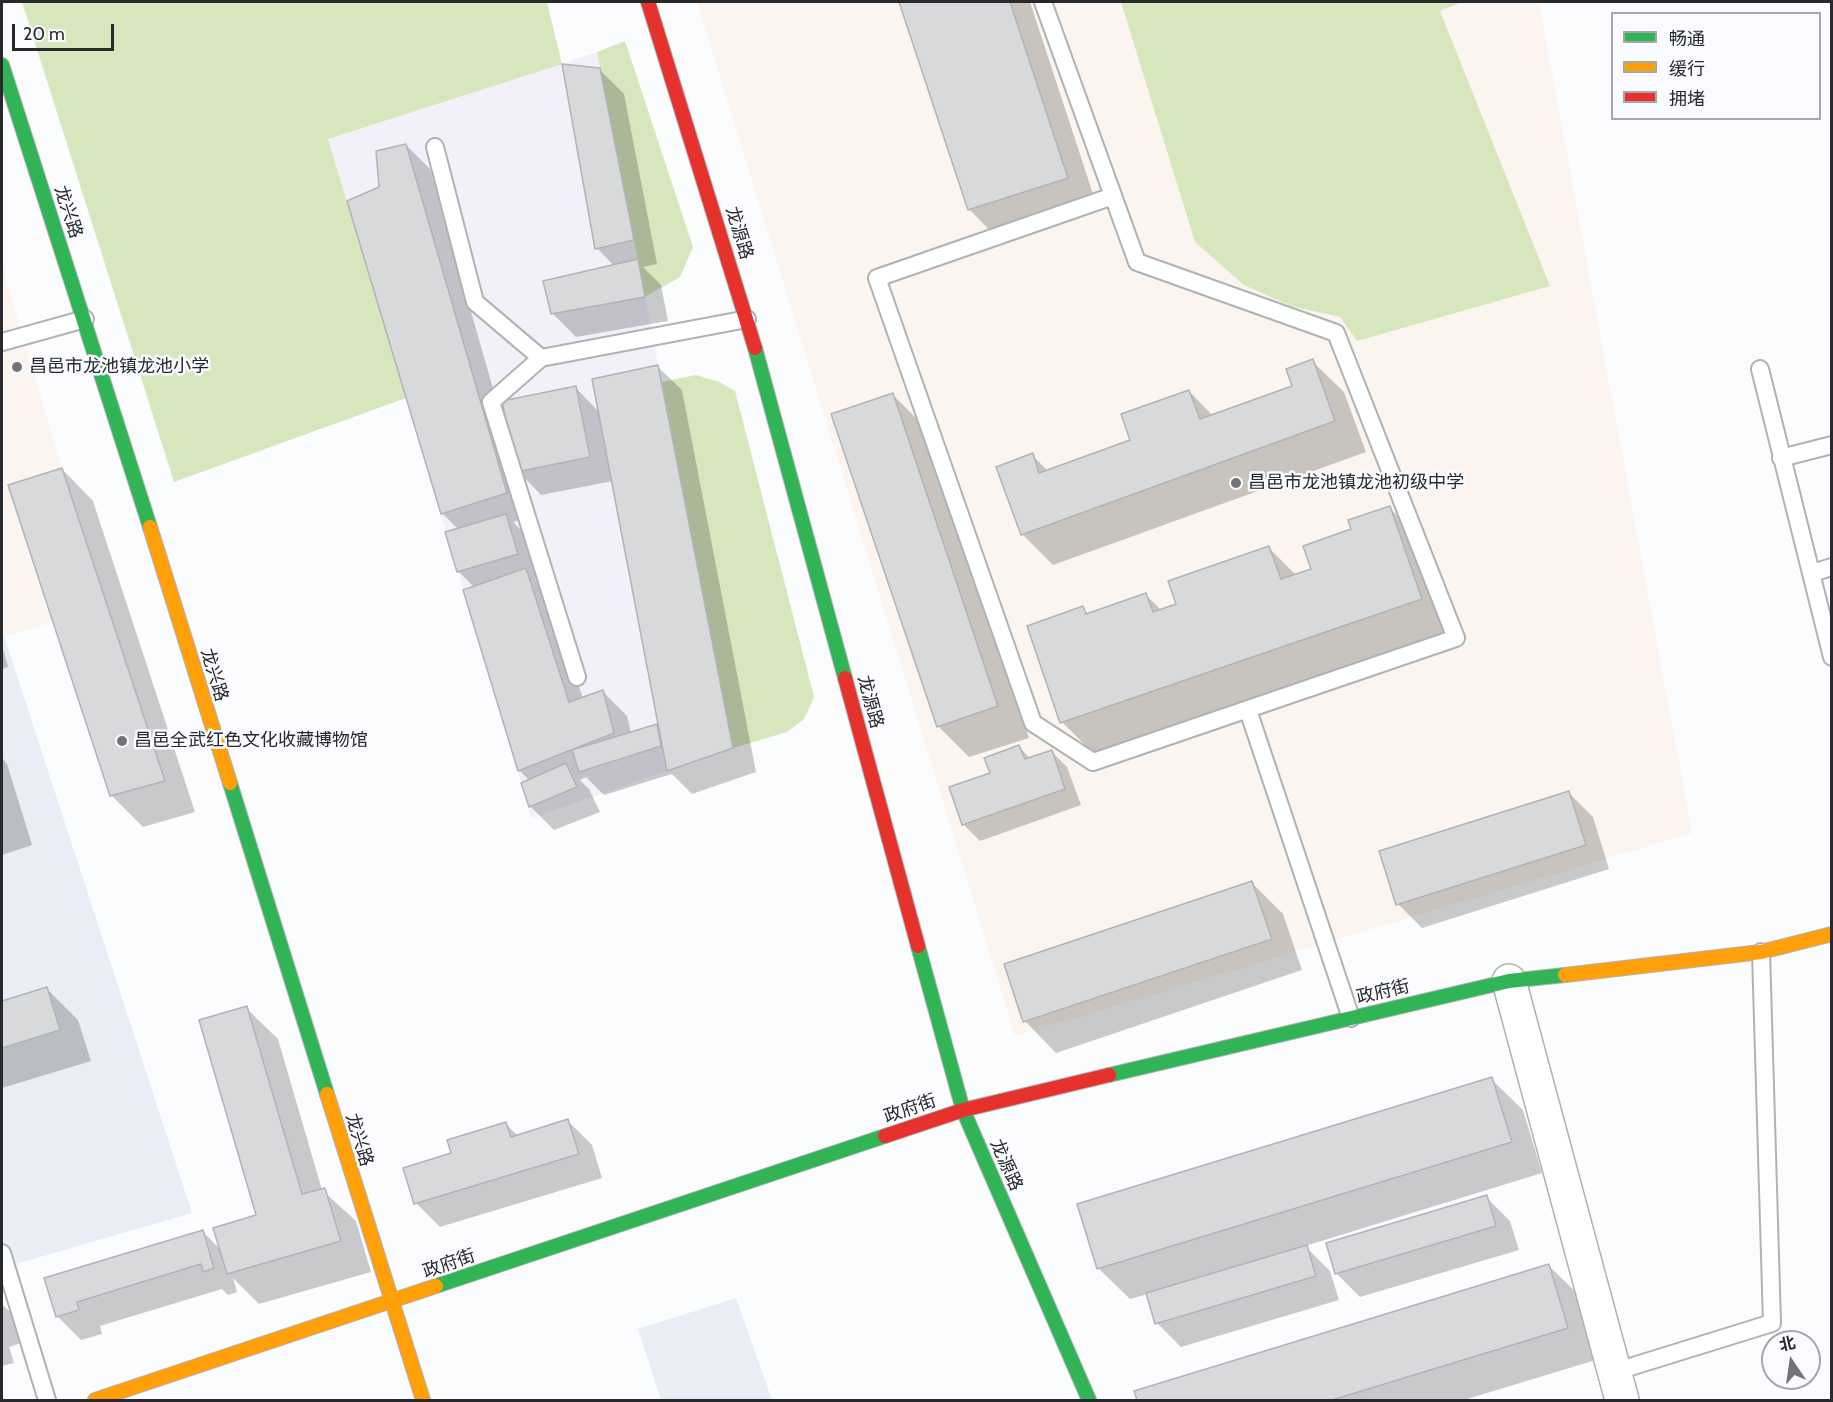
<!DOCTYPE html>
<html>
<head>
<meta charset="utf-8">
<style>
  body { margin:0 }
  #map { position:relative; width:1833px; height:1402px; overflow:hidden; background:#fafcfe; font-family:Cabin,"Noto Sans SC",sans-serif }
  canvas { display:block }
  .frame { position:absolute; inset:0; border:3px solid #27292c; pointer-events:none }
  .legend { position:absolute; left:1611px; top:12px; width:210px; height:108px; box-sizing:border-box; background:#f9fbff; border:2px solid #a5a7ab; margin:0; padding:8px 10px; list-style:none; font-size:18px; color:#27292c }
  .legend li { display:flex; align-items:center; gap:12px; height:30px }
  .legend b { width:30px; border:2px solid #a5a7ab }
  .north { position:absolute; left:1761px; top:1330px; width:60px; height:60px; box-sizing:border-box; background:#f9fbff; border:2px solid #a5a7ab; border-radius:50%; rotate:347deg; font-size:16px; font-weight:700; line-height:24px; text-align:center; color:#27292c }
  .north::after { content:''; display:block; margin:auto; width:21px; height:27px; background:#717376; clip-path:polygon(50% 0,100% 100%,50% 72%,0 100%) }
  .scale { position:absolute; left:12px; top:24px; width:102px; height:27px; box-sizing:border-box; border:3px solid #27292c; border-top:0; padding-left:8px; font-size:18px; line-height:21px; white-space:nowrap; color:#27292c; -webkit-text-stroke:4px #f9fbff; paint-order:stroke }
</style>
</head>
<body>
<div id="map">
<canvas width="1833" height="1402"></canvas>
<div class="frame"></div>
<ul class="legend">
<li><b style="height:8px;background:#30b455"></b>畅通</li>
<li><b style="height:8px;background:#ff9f0a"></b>缓行</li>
<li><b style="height:8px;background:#e5322d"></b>拥堵</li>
</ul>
<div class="north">北</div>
<div class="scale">20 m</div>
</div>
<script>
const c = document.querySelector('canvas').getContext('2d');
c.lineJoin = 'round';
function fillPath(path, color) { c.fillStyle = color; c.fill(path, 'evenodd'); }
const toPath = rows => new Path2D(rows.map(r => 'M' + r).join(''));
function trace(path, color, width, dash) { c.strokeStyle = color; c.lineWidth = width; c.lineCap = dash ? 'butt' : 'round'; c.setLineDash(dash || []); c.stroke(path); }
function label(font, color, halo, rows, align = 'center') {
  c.font = font + ' Cabin,"Noto Sans SC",sans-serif'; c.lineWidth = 5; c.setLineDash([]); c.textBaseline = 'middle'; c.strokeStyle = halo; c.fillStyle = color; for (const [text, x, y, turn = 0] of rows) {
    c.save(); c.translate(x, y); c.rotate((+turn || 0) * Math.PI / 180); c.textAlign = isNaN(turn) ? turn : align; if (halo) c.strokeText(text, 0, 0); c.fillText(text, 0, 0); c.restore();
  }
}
const built = toPath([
  [4,636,192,1213,2,1268,2,637],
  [736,1298,772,1400,661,1400,638,1329]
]);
const industrial = toPath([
  [597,52,733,748,532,818,328,139]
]);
const education = toPath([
  [697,2,1539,2,1692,833,1015,1036],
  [2,266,62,468,8,485,53,622,2,637]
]);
const green = toPath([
  [22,2,547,2,562,64,328,139,406,398,174,482],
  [1121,2,1462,2,1440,11,1550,286,1357,341,1340,317,1291,306,1244,285,1195,242],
  [625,41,693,247,680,277,645,297,597,52],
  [696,375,719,382,735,391,814,697,804,719,787,732,733,748,662,382]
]);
const shadow = toPath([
  [901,2,1030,2,1098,209,1000,241,969,209],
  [600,70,624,94,657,264,643,267,661,285,668,321,576,337,552,313,614,266,597,248],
  [406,145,430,169,511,451,576,388,599,412,658,367,682,390,756,772,692,794,672,774,604,795,586,777,580,780,589,789,600,812,554,830,530,806,530,781,519,770,474,587,459,572,447,533,459,530,442,513,381,188],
  [517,470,541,495,613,481,659,725,631,733,627,716,603,692,583,699,550,594,535,579,541,578,530,539,513,522,530,517],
  [1312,361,1344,392,1366,452,1053,565,1022,534,1032,455,1048,471,1132,440,1189,391,1213,416,1294,387],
  [893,395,924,426,1029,738,969,757,938,726],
  [62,469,93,501,195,812,143,827,111,795],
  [1390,508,1421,539,1452,630,1093,753,1062,722,1082,608,1089,615,1146,595,1162,611,1178,605,1269,548,1296,575,1313,570,1353,530],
  [2,645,8,667,2,669],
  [1019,747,1031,759,1051,751,1067,767,1081,805,980,841,964,825,951,788,992,774],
  [2,758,7,764,32,845,2,855],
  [1569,793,1593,817,1609,869,1422,928,1398,904],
  [1252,883,1283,914,1302,970,1056,1053,1025,1021],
  [47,989,78,1020,91,1061,2,1088,2,1002],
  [246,1008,278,1039,322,1190,356,1221,371,1272,259,1304,233,1278,237,1292,228,1295,222,1289,100,1326,102,1334,81,1340,57,1316,46,1279,202,1231,222,1251,258,1216],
  [1491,1079,1523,1110,1542,1173,1305,1246,1330,1271,1339,1300,1181,1347,1157,1323,1148,1294,1130,1299,1098,1268],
  [568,1121,592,1145,602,1178,440,1227,416,1203,506,1124,518,1136],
  [1486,1197,1510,1221,1519,1250,1360,1297,1336,1273],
  [1548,1265,1580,1296,1599,1359,1464,1400,1139,1400,1136,1392],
  [2,1304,17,1319,24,1342,9,1347,14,1363,2,1366]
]);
const building = toPath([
  [899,2,1010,2,1068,178,968,210,899,2],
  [562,64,600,68,634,240,595,249,562,64],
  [406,144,507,493,441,514,347,201,379,187,376,151,406,144],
  [638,259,645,297,551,314,543,281,638,259],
  [1313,359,1335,421,1021,535,996,467,1033,453,1039,473,1130,440,1121,414,1189,390,1200,419,1292,386,1286,369,1313,359],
  [658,365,733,748,667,771,592,379,658,365],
  [576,386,590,457,516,472,502,401,576,386],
  [893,393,998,706,937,727,831,414,893,393],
  [62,468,165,781,110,796,8,485,62,468],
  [1390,506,1422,599,1060,723,1027,626,1083,606,1086,614,1146,593,1153,612,1176,604,1168,581,1269,546,1281,579,1311,569,1303,546,1351,529,1348,520,1390,506],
  [506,514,518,554,457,572,445,532,506,514],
  [526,568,569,702,603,690,614,733,518,771,463,590,526,568],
  [657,724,661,746,579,772,572,750,657,724],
  [1019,745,1025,759,1052,750,1065,789,962,825,949,787,990,773,984,758,1019,745],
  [566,763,577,787,529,807,521,783,566,763],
  [1569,791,1586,845,1396,905,1379,851,1569,791],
  [1252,881,1272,939,1023,1022,1004,964,1252,881],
  [47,987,60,1030,2,1048,2,1001,47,987],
  [247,1006,302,1194,325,1188,341,1241,227,1274,213,1228,256,1215,199,1020,247,1006],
  [1492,1077,1512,1142,1097,1269,1077,1204,1492,1077],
  [568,1119,579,1154,414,1204,403,1168,451,1153,447,1140,506,1122,511,1137,568,1119],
  [1487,1195,1496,1226,1335,1274,1326,1243,1487,1195],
  [203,1230,214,1268,203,1272,201,1264,77,1302,79,1310,56,1317,44,1278,203,1230],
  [1307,1245,1316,1276,1155,1324,1146,1293,1307,1245],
  [1549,1264,1568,1328,1332,1400,1137,1400,1134,1391,1549,1264]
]);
const lane = toPath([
  [1043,2,1137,262,1336,333,1456,638,1093,762,1033,723,877,278,1113,196],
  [435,147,475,302,541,358,747,319],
  [2,342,85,319],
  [541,358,491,402,577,677],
  [1760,369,1832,657],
  [1781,458,1832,445],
  [1812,573,1832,567],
  [1248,710,1351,1018],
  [2,1253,47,1400],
  [1614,1372,1772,1323,1761,952]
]);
const street = toPath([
  [1509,981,1622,1400]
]);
const fast = toPath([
  [2,65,150,527],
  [755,348,845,678],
  [230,783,327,1094],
  [918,946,963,1110,1089,1400],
  [1109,1075,1509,981,1565,975],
  [436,1286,885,1136]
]);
const slow = toPath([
  [150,527,230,783],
  [1565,975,1761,952,1832,934],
  [327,1094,423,1400],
  [95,1400,436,1286]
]);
const jam = toPath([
  [648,2,755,348],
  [845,678,918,946],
  [885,1136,963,1110,1109,1075]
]);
const markers = [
  [17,367,6,"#717376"],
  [1236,483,6,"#717376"],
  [122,741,6,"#717376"]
];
const streetNames = [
  ["龙兴路",68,212,72],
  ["龙源路",739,233,73],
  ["龙兴路",214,675,73],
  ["龙源路",870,702,75],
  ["政府街",1383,992,-13],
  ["政府街",910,1109,-19],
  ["龙兴路",359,1140,73],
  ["龙源路",1006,1165,66],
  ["政府街",449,1264,-19]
];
const poiNames = [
  ["昌邑市龙池镇龙池小学",29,367],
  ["昌邑市龙池镇龙池初级中学",1248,483],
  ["昌邑全武红色文化收藏博物馆",134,741]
];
fillPath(built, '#eaedf5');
fillPath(industrial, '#f3f0fa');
fillPath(education, '#fcf4ee');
fillPath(green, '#d6e7bd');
fillPath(shadow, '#0003');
fillPath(building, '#d7d9db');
trace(building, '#b2b3b6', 1.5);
trace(lane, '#b1b2b4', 20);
trace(street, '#b1b2b4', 36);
trace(fast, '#b1b2b4', 16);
trace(slow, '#b1b2b4', 16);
trace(jam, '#b1b2b4', 16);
trace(lane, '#feffff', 16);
trace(street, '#feffff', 33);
trace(fast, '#30b455', 14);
trace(slow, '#ff9f0a', 14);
trace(jam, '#e5322d', 14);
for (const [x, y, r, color] of markers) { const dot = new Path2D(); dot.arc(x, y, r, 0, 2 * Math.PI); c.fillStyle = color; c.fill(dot); trace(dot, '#f9fbff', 2); }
label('18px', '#27292c', '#f9fbff', streetNames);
label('18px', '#27292c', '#f9fbff', poiNames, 'left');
</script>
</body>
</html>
